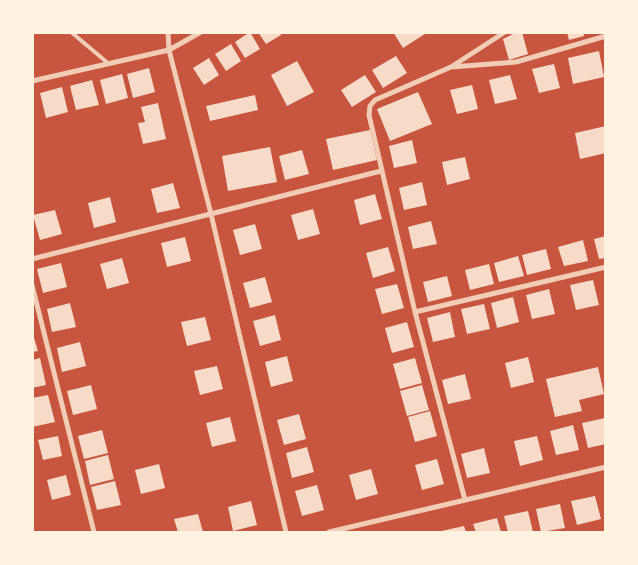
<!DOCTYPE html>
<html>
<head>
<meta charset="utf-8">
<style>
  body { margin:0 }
  #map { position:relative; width:638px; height:565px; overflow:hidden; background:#c8553d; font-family:"IBM Plex Sans",sans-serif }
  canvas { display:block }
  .frame { position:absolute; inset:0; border:34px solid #fff3e0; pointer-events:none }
</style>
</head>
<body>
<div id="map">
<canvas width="638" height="565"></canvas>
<div class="frame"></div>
</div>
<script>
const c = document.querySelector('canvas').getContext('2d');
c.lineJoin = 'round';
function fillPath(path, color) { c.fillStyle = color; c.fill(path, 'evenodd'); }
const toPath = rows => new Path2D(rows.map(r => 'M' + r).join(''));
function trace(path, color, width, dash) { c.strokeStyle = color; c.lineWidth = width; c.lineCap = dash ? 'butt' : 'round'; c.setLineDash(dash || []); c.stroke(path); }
const building = toPath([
  [250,32,260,49,245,58,235,42],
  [258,32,280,32,281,35,266,44],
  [393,32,428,32,403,48],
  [517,32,522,32,528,54,509,60,503,39],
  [567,32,583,32,584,36,569,40],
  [231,44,241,61,226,71,215,54],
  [599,51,604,77,573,84,568,58],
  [396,56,407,73,383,88,372,70],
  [209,58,219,75,204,85,193,68],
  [297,61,314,92,287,106,271,75],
  [554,64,560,88,539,93,532,69],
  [149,68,155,92,133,98,127,74],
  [122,74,128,98,106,104,100,80],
  [365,75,376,92,352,107,341,90],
  [510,75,517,99,495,104,489,80],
  [92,80,99,105,76,110,70,86],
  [472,85,478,109,457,114,450,90],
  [62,87,68,112,46,118,40,93],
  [418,92,432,124,390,141,377,109],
  [255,95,258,110,210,121,206,106],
  [158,103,166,139,143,144,138,123,145,122,141,107],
  [606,126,606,153,580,159,575,133],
  [370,130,377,160,333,170,326,139],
  [412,140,417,163,394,168,389,146],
  [270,147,277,182,228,191,222,156],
  [302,150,309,174,285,180,279,156],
  [465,157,470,179,447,185,442,162],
  [422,182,427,205,404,210,399,188],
  [173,183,180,208,157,213,151,189],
  [375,194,382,219,360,225,354,200],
  [110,197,116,222,94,228,88,203],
  [313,209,320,234,298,240,291,215],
  [55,210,62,234,40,240,33,215],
  [431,221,437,244,413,249,408,227],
  [255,224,262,249,240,255,233,230],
  [606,236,606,258,599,259,594,239],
  [185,237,191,261,167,267,161,243],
  [583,240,588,261,564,266,558,247],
  [388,247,395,271,373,278,366,253],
  [546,249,551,269,527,275,522,255],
  [518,256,524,276,499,282,494,263],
  [122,258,129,283,107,289,100,264],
  [61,263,67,287,43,293,37,269],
  [489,264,494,284,470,290,465,270],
  [447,276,452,296,428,302,423,282],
  [265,277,272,302,250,308,243,283],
  [593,280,599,305,576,310,570,285],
  [397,284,404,308,382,314,375,289],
  [549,289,555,314,532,319,526,295],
  [513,297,519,322,497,328,491,303],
  [70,303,76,327,52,332,47,309],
  [484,304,490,329,467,334,461,309],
  [450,312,455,337,433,342,427,318],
  [275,315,281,340,260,346,253,321],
  [205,317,211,340,187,346,181,322],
  [407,322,414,347,392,353,385,328],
  [32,331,38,351,32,352],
  [80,342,86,366,62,372,57,348],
  [287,356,293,381,271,387,265,362],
  [528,357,534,382,511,388,505,363],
  [40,358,46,385,32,388,32,360],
  [415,358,422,383,400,389,393,364],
  [217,366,223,389,200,395,194,371],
  [598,367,604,394,579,400,582,411,555,417,546,379],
  [465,374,471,399,448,404,442,380],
  [91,385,97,409,73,415,67,391],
  [422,385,429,410,407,416,400,391],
  [48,395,55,422,32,427,32,398],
  [430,411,437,436,415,442,408,417],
  [299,414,306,439,284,445,277,420],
  [230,417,236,441,212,447,206,423],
  [605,418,606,444,588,448,582,423],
  [573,425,579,450,556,455,550,431],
  [102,430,108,453,84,459,78,436],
  [58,436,62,456,43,460,38,440],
  [537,436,543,460,520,466,514,441],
  [307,447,314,472,292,478,286,453],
  [484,448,490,473,467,478,461,454],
  [108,455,114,479,90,485,85,461],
  [437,459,444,484,422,490,415,465],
  [159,464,165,488,141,494,135,470],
  [371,469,378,494,356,500,349,475],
  [66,475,71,495,52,500,47,480],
  [115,481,121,505,97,510,91,487],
  [317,485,324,510,302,516,295,491],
  [595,496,601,519,577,525,571,501],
  [251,501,257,525,233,531,228,507],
  [560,504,565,528,541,532,536,509],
  [528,511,533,532,508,532,504,516],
  [198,514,203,532,178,532,174,519],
  [497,518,501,532,476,532,473,524],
  [464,526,466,532,437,532]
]);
const service = toPath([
  [71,32,109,64]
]);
const minor = toPath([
  [168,32,169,50,211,214,286,532],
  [452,67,516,62,606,36],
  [32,81,169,50,201,32],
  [32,259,381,171],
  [32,285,94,532],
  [415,312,606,267],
  [465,500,415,312,369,115,370,106,375,100,451,67,505,32],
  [329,532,606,467]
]);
fillPath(building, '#f7dbc8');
trace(service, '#f1ccb7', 4);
trace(minor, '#f1ccb7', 5);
</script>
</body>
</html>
